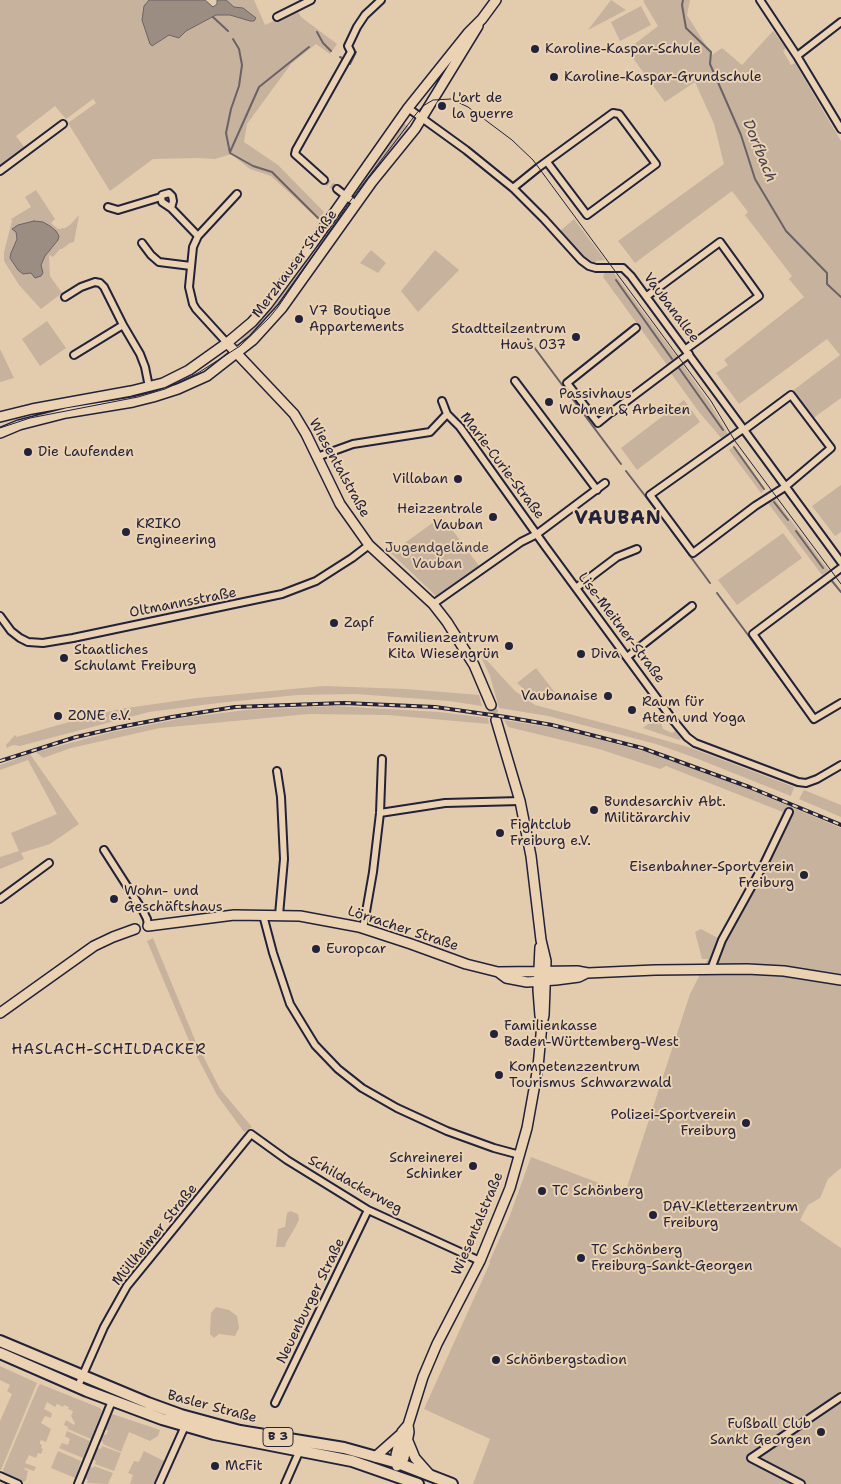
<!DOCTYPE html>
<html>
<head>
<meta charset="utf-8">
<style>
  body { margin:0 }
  canvas { display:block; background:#e3cbad }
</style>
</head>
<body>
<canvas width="841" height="1484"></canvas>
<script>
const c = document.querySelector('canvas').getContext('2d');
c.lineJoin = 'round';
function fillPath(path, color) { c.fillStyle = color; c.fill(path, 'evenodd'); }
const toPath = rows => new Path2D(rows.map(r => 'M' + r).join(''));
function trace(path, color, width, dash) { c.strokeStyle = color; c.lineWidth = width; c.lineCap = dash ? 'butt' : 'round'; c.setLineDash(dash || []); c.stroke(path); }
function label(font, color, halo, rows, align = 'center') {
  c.font = font + ' "Shantell Sans",sans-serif'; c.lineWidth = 4; c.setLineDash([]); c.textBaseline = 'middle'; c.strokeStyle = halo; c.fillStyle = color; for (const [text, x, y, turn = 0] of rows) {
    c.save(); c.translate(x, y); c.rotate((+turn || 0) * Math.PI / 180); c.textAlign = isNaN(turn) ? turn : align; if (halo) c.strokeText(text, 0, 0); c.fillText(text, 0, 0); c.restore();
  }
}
const green = toPath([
  [0,0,149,0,146,3,145,28,152,46,169,35,179,38,186,31,216,15,230,15,250,21,243,8,234,7,226,0,254,0,265,25,297,10,301,17,337,44,330,54,316,44,291,64,247,124,244,142,278,165,324,212,319,220,271,176,250,169,231,154,215,159,198,158,153,159,110,191,68,123,96,103,93,99,66,119,55,106,16,136,25,148,0,167],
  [611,0,626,10,588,30],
  [645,0,690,0,687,15,712,55,722,48,742,65,773,31,786,48,783,51,791,65,795,63,841,141,841,398,812,419,791,392,840,355,827,339,739,404,716,373,728,365,724,360,804,297,789,279,792,276,745,215,748,212,732,191,635,263,618,241,724,164,714,124,695,82,665,102,627,50,658,26,643,1],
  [641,6,651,25,620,41,611,22],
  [401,121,410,128,360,191,358,190,354,187],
  [36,190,55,219,51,223,58,229,65,228,70,225,79,215,74,242,70,243,62,249,60,249,53,257,49,255,50,276,62,293,41,309,19,285,4,261,4,252,12,221,11,219,31,207,25,197],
  [341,205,347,209,286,299,245,344,241,339,255,326,278,299],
  [574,219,605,260,596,261,595,264,589,261,584,257,560,231],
  [371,250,386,263,378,273,360,263],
  [435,250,459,270,418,312,401,291],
  [605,272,613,272,677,357,667,365,603,277],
  [47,321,66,348,40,366,22,339],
  [0,349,14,378,0,382],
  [682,364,709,402,728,434,722,439,699,412,670,372],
  [684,400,700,422,637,470,621,448],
  [734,446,765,489,761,493,729,450],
  [841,485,841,532,835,536,812,506],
  [774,498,829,571,822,575,768,503],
  [442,516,479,566,436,596,391,553],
  [783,533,802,558,737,605,718,580],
  [479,652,515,691,535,705,626,729,691,748,794,787,791,796,693,757,656,744,548,716,499,708,490,676],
  [536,668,557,695,548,702,533,697,517,683],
  [324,686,406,689,479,695,482,706,449,701,356,694,297,695,218,703,149,712,20,746,13,745,7,748,6,745,15,735,17,737,20,736,90,716,120,709,197,698],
  [334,706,439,712,488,718,489,724,388,715,309,714,160,728,71,748,43,758,36,752,112,732,189,717,247,710],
  [664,712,664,717,661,722,663,729,672,733,677,730,684,737,679,740,643,728],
  [504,720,560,729,650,753,748,789,841,828,841,1168,828,1179,820,1198,808,1205,800,1220,841,1248,841,1484,473,1484,490,1439,424,1409,490,1263,489,1262,509,1218,531,1157,625,1193,690,994,708,959,702,959,695,932,701,929,718,938,755,871,783,812,666,766,660,769,599,749,508,727],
  [30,754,79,824,50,844,21,853,24,859,0,869,0,857,19,851,11,833,57,814,28,760,0,770,0,765],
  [804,790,841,805,841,817,799,799],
  [153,938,195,1040,220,1089,252,1127,244,1132,217,1095,190,1043,147,941],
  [290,1211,298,1214,299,1219,296,1226,286,1243,285,1247,276,1247,278,1229,285,1227,287,1213],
  [216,1307,229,1310,237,1316,239,1328,235,1336,219,1334,214,1338,210,1334,211,1313],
  [0,1366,37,1383,1,1470,0,1470,0,1421,12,1394,7,1391,10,1385,0,1380],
  [40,1384,100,1408,102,1411,91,1439,68,1429,68,1427,64,1425,66,1420,74,1425,75,1423,71,1416,73,1411,68,1409,69,1407,64,1405,63,1407,57,1404,55,1407,47,1402,44,1409,52,1413,51,1418,45,1416,41,1423,51,1429,46,1442,41,1440,40,1442,40,1444,42,1445,41,1448,43,1449,41,1454,38,1453,36,1458,29,1455,25,1463,36,1467,34,1471,25,1468,24,1469,28,1471,26,1480,24,1482,4,1474,3,1470,38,1387],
  [112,1414,160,1430,158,1436,150,1441,129,1432,121,1452,103,1444,103,1442,99,1440,102,1434,106,1435,108,1431,104,1428],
  [67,1431,90,1441,83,1458,59,1448,62,1443,68,1445,70,1439,65,1436],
  [102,1446,121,1453,114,1471,95,1464,96,1461,91,1459,96,1447,101,1449],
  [58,1451,81,1461,75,1478,51,1468],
  [144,1451,166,1462,156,1484,130,1484,133,1475,128,1473,134,1461,139,1462],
  [88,1466,93,1468,94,1466,113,1473,108,1484,87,1483,88,1480,83,1478]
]);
const water = toPath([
  [149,0,205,0,213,7,217,4,217,0,226,0,234,7,243,8,256,18,254,21,250,21,230,15,216,15,186,31,179,38,169,35,152,46,150,44,142,20,144,6,149,0],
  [34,221,43,222,50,226,56,231,59,236,58,240,45,256,41,265,43,273,41,276,35,278,31,273,23,274,18,270,10,258,11,253,17,239,16,232,12,229,18,225,34,221]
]);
const stream = toPath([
  [683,0,682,5,686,28,711,52,710,64,741,135,755,179,786,231,827,273,827,284,841,297],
  [213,17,228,31],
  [317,32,323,43,331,51],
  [233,39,239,49,242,65,239,86,231,109,226,133,230,153,253,166,272,172,318,218],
  [340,57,342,58],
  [350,64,356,52],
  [230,152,259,87,309,47],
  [616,280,672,359],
  [528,339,621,464],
  [679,368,723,430],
  [734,447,764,489],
  [626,471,666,523],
  [774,502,788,520],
  [671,530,710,583],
  [796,531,823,568],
  [832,581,841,592],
  [717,593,805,712]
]);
const streetTunnel = toPath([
  [324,180,337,189]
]);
const secondaryTunnel = toPath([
  [491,705,496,720]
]);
const street = toPath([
  [760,0,797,56,841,129],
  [277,17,311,0],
  [797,56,841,22],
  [408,108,466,150,513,188,544,219,581,260,589,266,596,268,623,268,631,276,841,562],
  [0,171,63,124],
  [324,180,295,154,296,150,351,52,348,46,357,27,365,15,381,0],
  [513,188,539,167,613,113,619,114,656,164,587,215,547,162],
  [337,189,351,200],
  [161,197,162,195,169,193,172,196,173,201,171,208],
  [108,207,118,210,161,197,162,202,171,208,198,236],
  [142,243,151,255,159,262,191,266],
  [647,296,720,242,759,296,686,349],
  [65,297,81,287,95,282,100,283,104,287,123,325,140,354,145,367,149,387],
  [227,343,196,309,193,304,189,287,193,247,198,236,237,194],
  [74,355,123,325],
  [515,381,597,490],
  [442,401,447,414,460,427,545,546,673,720,687,737,695,743,798,782,806,783,817,779,841,765],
  [612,412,689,354],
  [609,414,598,423,567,383,636,328],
  [743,429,650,495,693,553,755,506,785,487,831,448,791,395,744,430],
  [317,457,353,444,430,432,447,414],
  [841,568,753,634,814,719,841,703],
  [576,588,617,557,637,549],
  [433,604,521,542,537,534,605,483],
  [0,616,11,631,20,638,28,642,43,643,73,638,282,594,316,581,352,558,369,545],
  [627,657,692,606],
  [277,771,281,797,284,859,279,915],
  [380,813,445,803,520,801],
  [104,850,143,911,147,919,148,926],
  [0,899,49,863],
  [263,915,273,953,290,1004,315,1045,338,1069,362,1088,397,1108,447,1131,494,1148,520,1155],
  [363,929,373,872,380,813,382,759],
  [711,969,722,940,764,864,789,812],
  [78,1386,104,1327,127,1286,251,1134,287,1160,368,1210,480,1261],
  [275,1403,368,1210],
  [0,1476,18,1484],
  [78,1484,112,1401],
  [159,1484,185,1426],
  [285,1484,300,1450],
  [801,1484,751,1458,841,1397]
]);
const secondary = toPath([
  [227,343,294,414,306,434,340,504,369,545,433,604,447,622,474,665,491,705],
  [0,417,32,409,131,391,163,383,189,370,227,343,252,322,267,305,313,243,408,108,468,33,482,19,496,0],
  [0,433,19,425,66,413,133,402,153,397,178,389,207,376,253,340,282,308,372,182,415,129,478,26],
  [148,926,234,915,300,916,359,927,411,944,466,964,498,972,577,971,588,973,655,970,747,969,784,971,841,980],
  [498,972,506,978,527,982,556,980,579,977,585,974],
  [0,1013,94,946,113,937,135,929],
  [540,1016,538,990,540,947],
  [408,1441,415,1458,430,1475],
  [375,1457,402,1433],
  [398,1463,396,1455,402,1432,408,1425,423,1377,437,1344,480,1261,510,1188,527,1128,538,1067,542,1024,544,1015,546,961,541,940,531,856,520,801,496,720],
  [397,1466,404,1458,409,1432,408,1425]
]);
const primary = toPath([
  [0,1341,148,1403,181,1415,240,1431,344,1448,398,1463,452,1484],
  [0,1353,87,1391,162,1419,214,1434,352,1461,418,1484]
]);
const tram = toPath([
  [0,428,30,418,138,397,165,389,198,373,240,346,269,318,278,307,351,200,416,114,423,106,433,100,451,99,468,107,512,140,533,160,711,401,735,441,841,584]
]);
const rail = toPath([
  [0,761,76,737,120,727,172,717,235,707,344,703,435,707,506,717,552,725,642,748,749,787,841,825]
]);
const markers = [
  [535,49,5,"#22223b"],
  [554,77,5,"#22223b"],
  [442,106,5,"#22223b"],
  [299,319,5,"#22223b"],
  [576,337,5,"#22223b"],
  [549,402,5,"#22223b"],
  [28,452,5,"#22223b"],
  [458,479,5,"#22223b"],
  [493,517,5,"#22223b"],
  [126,532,5,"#22223b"],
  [334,623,5,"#22223b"],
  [509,646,5,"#22223b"],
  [581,654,5,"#22223b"],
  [64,658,5,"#22223b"],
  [608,696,5,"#22223b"],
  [632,710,5,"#22223b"],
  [58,716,5,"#22223b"],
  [594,810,5,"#22223b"],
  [500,833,5,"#22223b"],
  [804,875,5,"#22223b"],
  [114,899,5,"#22223b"],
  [316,949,5,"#22223b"],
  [494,1034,5,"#22223b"],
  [499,1075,5,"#22223b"],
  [746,1123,5,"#22223b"],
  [473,1166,5,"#22223b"],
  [542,1191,5,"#22223b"],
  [653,1215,5,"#22223b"],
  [581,1258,5,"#22223b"],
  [496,1360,5,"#22223b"],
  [821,1432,5,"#22223b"],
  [215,1466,5,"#22223b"]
];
const shields = [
  [278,1437,30]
];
const shieldNames = [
  ["B 3",278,1437]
];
const poiNames = [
  ["Karoline-Kaspar-Schule",545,49],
  ["Karoline-Kaspar-Grundschule",564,77],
  ["L'art de",452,98],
  ["la guerre",452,114],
  ["V7 Boutique",309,311],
  ["Appartements",309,327],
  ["Stadtteilzentrum",566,329,"right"],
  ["Haus 037",566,345,"right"],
  ["Passivhaus",559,394],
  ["Wohnen & Arbeiten",559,410],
  ["Die Laufenden",38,452],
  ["Villaban",448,479,"right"],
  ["Heizzentrale",483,509,"right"],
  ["Vauban",483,525,"right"],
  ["KRIKO",136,524],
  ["Engineering",136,540],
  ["Zapf",344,623],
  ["Familienzentrum",499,638,"right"],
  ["Kita Wiesengrün",499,654,"right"],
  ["Staatliches",74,650],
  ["Schulamt Freiburg",74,666],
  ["Diva",591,654],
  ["Vaubanaise",598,696,"right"],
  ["Raum für",642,702],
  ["Atem und Yoga",642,718],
  ["ZONE e.V.",68,716],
  ["Bundesarchiv Abt.",604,802],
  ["Militärarchiv",604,818],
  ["Fightclub",510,825],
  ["Freiburg e.V.",510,841],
  ["Eisenbahner-Sportverein",794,867,"right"],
  ["Freiburg",794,883,"right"],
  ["Wohn- und",124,891],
  ["Geschäftshaus",124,907],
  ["Europcar",326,949],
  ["Familienkasse",504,1026],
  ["Baden-Württemberg-West",504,1042],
  ["Kompetenzzentrum",509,1067],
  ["Tourismus Schwarzwald",509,1083],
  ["Polizei-Sportverein",736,1115,"right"],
  ["Freiburg",736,1131,"right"],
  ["Schreinerei",463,1158,"right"],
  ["Schinker",463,1174,"right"],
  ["TC Schönberg",552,1191],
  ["DAV-Kletterzentrum",663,1207],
  ["Freiburg",663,1223],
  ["TC Schönberg",591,1250],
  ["Freiburg-Sankt-Georgen",591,1266],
  ["Schönbergstadion",506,1360],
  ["Fußball Club",811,1424,"right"],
  ["Sankt Georgen",811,1440,"right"],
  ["McFit",225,1466]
];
const streetNames = [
  ["Merzhauser Straße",295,264,-53],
  ["Vaubanallee",671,308,53],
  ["Marie-Curie-Straße",502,466,53],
  ["Wiesentalstraße",339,468,61],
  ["Oltmannsstraße",183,603,-11],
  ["Lise-Meitner-Straße",621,628,53],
  ["Lörracher Straße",403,929,18],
  ["Schildackerweg",355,1185,29],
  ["Wiesentalstraße",478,1224,-67],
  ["Müllheimer Straße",155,1235,-51],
  ["Neuenburger Straße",311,1301,-64],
  ["Basler Straße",212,1407,15]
];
const parkNames = [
  ["Jugendgelände",437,548],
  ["Vauban",437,564]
];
const waterNames = [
  ["Dorfbach",759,151,68]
];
const neighbourhoodNames = [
  ["HASLACH-SCHILDACKER",109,1050]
];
const districtNames = [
  ["VAUBAN",618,519]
];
fillPath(green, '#c7b29d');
fillPath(water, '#9c8d83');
trace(water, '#6b6266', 1);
trace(stream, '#6b6266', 2);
trace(streetTunnel, '#bca996', 6, [6, 3]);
trace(secondaryTunnel, '#bca996', 9, [9, 4.5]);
trace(street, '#22223b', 10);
trace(secondary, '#22223b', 12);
trace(primary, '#22223b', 14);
trace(street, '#ebd2b2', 6);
trace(secondary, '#ebd2b2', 9);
trace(primary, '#ebd2b2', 10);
trace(tram, '#22223b', 1);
trace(rail, '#22223b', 4);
trace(rail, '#ebd2b2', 2, [5.5]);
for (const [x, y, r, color] of markers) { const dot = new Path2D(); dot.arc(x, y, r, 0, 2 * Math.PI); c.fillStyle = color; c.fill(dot); trace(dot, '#ebd2b2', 2); }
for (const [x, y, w] of shields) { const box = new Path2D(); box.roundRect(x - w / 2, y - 9.5, w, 19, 4); c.fillStyle = '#ebd2b2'; c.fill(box); trace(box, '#22223b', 1); }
label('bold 12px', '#22223b', null, shieldNames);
label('14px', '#22223b', '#ebd2b2', poiNames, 'left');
label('14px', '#22223b', '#ebd2b2', streetNames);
label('14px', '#433f4f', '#ebd2b2', parkNames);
label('italic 15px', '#474251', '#ebd2b2', waterNames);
c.letterSpacing = '1px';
label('15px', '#22223b', '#ebd2b2', neighbourhoodNames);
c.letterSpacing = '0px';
c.letterSpacing = '1px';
label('bold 19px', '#22223b', '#ebd2b2', districtNames);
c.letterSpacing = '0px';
</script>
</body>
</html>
